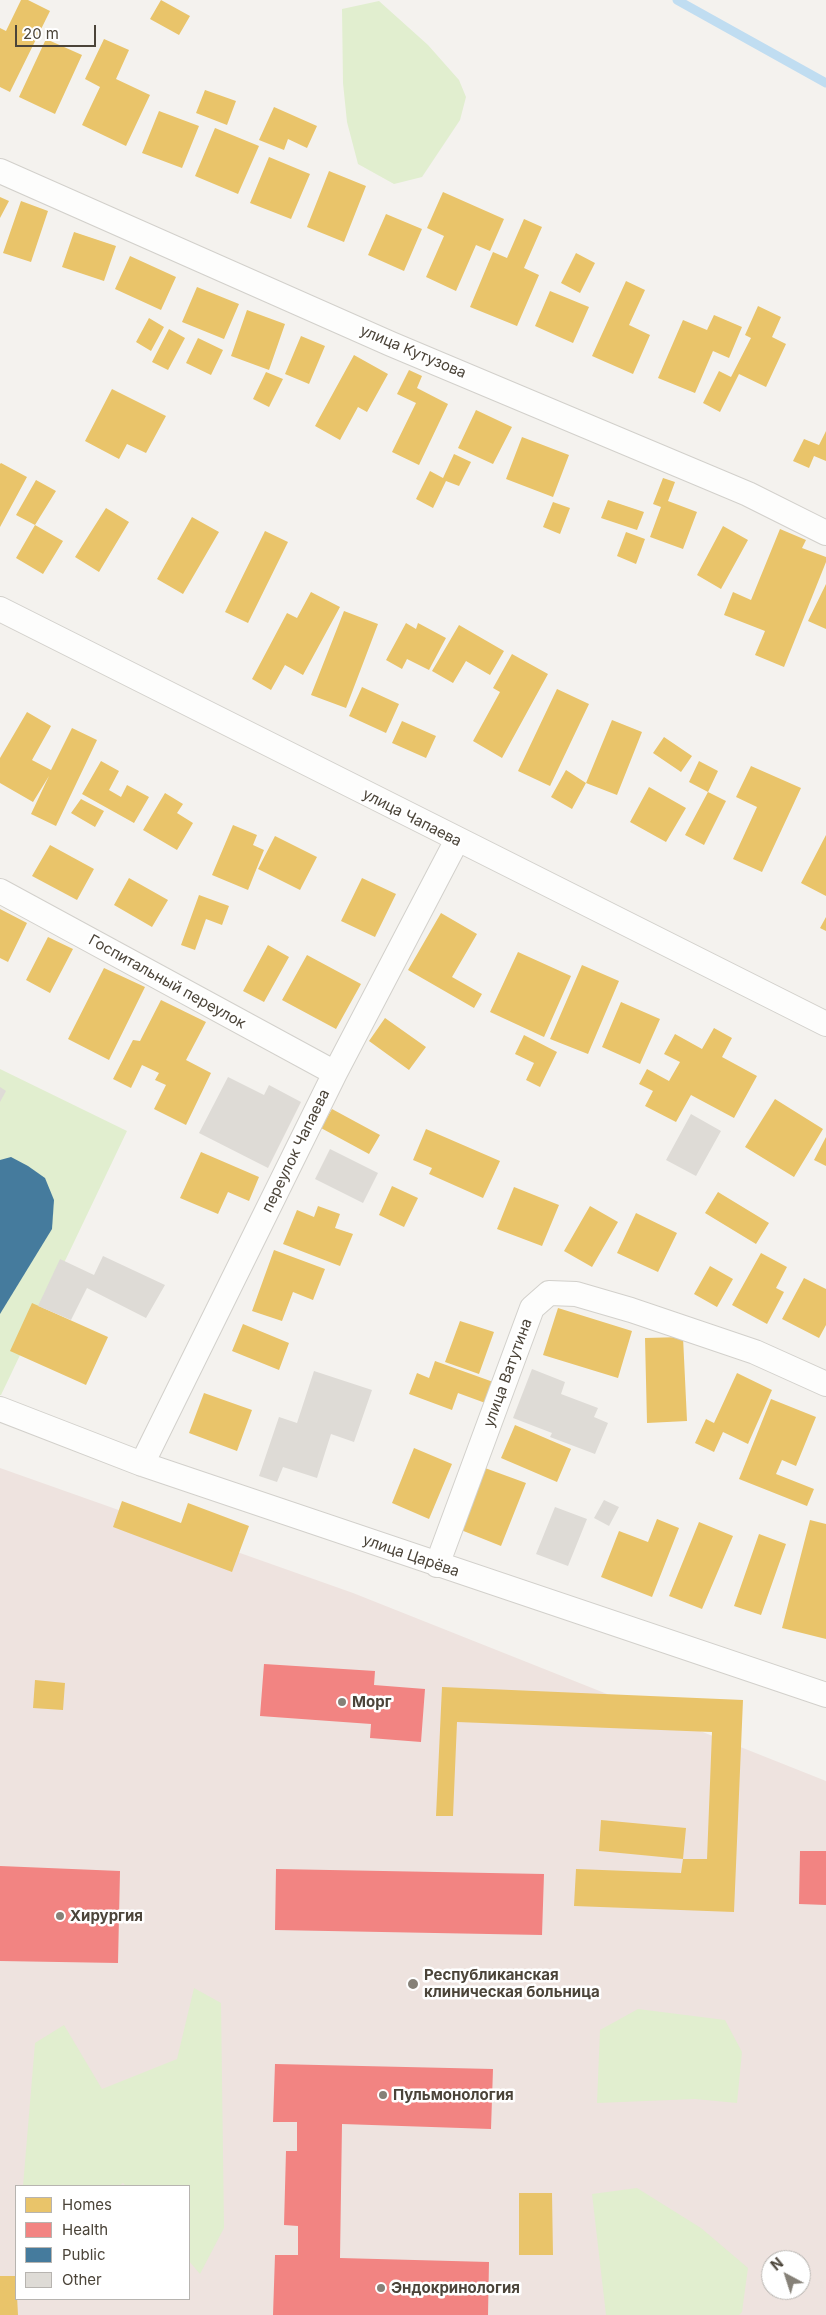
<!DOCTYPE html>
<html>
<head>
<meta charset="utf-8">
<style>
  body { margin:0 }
  #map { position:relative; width:826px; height:2315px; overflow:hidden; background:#f4f2ee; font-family:Inter,sans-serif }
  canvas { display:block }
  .legend { position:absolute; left:15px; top:2185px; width:175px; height:115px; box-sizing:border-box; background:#fff; border:1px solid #b7b4b0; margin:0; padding:6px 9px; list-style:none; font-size:15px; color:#4b4439 }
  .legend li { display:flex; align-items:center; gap:10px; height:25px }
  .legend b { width:25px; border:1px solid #b7b4b0 }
  .north { position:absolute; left:761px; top:2250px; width:50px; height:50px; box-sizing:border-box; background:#fff; border:1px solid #b7b4b0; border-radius:50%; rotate:320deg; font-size:14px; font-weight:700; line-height:20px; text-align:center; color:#4b4439 }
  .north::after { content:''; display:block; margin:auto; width:18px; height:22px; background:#868178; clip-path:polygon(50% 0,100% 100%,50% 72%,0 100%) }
  .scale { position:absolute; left:15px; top:25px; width:81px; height:22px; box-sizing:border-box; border:2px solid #4b4439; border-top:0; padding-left:6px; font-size:15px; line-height:18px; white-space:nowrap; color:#4b4439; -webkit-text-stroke:4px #fff; paint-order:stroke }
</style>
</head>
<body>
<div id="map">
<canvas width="826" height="2315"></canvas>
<ul class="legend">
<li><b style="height:14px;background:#e9c46a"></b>Homes</li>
<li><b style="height:14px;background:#f28482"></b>Health</li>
<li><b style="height:14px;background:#457b9d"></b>Public</li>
<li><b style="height:14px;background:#dedbd6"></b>Other</li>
</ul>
<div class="north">N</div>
<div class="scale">20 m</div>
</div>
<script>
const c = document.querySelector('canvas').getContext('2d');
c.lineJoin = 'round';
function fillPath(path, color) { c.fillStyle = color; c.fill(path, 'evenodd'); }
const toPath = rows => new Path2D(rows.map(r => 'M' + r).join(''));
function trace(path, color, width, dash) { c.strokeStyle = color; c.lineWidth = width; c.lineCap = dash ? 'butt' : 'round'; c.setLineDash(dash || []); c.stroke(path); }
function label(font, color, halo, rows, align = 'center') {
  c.font = font + ' Inter,sans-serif'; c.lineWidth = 5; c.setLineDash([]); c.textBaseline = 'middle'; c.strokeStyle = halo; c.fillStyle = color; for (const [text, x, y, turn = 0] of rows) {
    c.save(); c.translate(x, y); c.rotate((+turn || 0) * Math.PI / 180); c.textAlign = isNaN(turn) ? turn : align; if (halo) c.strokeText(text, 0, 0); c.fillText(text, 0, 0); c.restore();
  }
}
const medical = toPath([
  [0,1468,353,1593,826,1781,826,2315,0,2315],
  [16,2186,189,2186,189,2299,16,2299],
  [771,2260,801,2260,801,2290,771,2290]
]);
const green = toPath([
  [379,1,428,45,459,80,466,97,460,120,422,177,394,184,358,164,347,122,343,83,342,9],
  [0,1069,127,1131,1,1395,0,1395],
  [194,1988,221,2003,224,2228,200,2274,189,2261,189,2186,126,2186,123,2183,119,2186,23,2186,35,2043,64,2025,102,2089,177,2059],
  [638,2009,725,2020,742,2052,737,2103,695,2099,597,2103,600,2030],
  [637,2188,701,2228,748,2268,742,2312,739,2315,606,2315,592,2194]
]);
const homes = toPath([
  [21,0,28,0,50,11,10,92,0,87,0,28,6,31],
  [161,0,190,16,179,35,150,19],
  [46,39,82,55,55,114,19,97],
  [104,39,129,50,116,79,150,95,126,146,82,125,100,87,85,79],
  [205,90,236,101,227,125,196,113],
  [274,107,317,126,307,148,288,139,284,150,259,140],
  [159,111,199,126,182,168,142,153],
  [215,128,259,146,238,194,195,176],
  [269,157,310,174,291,219,250,203],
  [329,171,366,186,344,242,307,227],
  [443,192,504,219,490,251,476,245,456,291,426,277,444,236,427,228],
  [0,197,9,201,0,218],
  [21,201,48,211,31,262,3,253],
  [386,214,422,229,404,271,368,255],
  [524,219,542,227,524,268,539,275,517,326,470,307,493,252,507,258],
  [74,232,116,246,104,281,62,267],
  [576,253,595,263,580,293,561,283],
  [130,256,176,277,161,310,115,289],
  [626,281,645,290,629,325,650,335,633,374,592,356],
  [197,287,239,304,224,339,182,322],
  [550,291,589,307,573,343,535,326],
  [758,306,781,317,772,337,786,344,766,387,739,374,720,412,703,403,719,371,731,377,751,338,745,335],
  [247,310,285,324,269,370,231,356],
  [714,315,742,327,729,358,713,351,695,393,658,378,683,320,707,330],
  [149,318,164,327,151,351,136,342],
  [169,329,185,338,168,370,152,362],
  [301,336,325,346,309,384,285,374],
  [198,338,223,350,211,375,186,363],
  [354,355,388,374,367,412,358,407,340,440,315,426],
  [409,370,422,376,417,388,448,404,419,465,392,452,416,403,397,394],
  [266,372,283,379,269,407,253,399],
  [112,389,166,416,146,453,127,444,119,459,85,441],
  [476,410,512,427,493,464,458,448],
  [826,431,826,461,814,456,809,468,793,461,804,439,819,445],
  [522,437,569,455,553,497,506,479],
  [454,454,471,462,459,486,446,481,433,508,416,499,430,471,443,478],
  [1,463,27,477,0,527,0,464],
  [663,478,675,482,668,501,697,512,683,549,650,537,661,507,653,504],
  [36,480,56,491,35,525,16,515],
  [608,500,644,512,637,530,601,518],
  [553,502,570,508,560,534,543,527],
  [106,508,129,522,99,572,75,557],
  [192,517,219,532,183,594,157,579],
  [35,525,63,541,43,574,16,558],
  [723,526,748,540,721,589,697,575],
  [780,529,806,540,802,548,826,557,826,562,784,667,755,655,765,631,724,615,733,592,751,600],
  [265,531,288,542,248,623,225,612],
  [626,532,645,539,636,564,617,556],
  [826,584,826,629,808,621],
  [311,592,340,607,303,675,285,665,271,690,252,679,287,613,297,618],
  [344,611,378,624,346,708,311,695],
  [406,623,416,629,418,623,446,638,429,670,407,659,402,669,386,660],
  [459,625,504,651,490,675,466,661,453,683,432,671],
  [512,654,548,674,502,758,473,741,500,692,493,688],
  [362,687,399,704,386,733,349,716],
  [557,689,589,704,550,786,518,771],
  [27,712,51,726,32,760,51,770,72,728,97,740,56,826,31,814,49,776,33,802,0,783,0,758],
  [612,720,642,732,617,795,586,783,572,809,551,797,566,770,586,783],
  [402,721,436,736,426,758,392,743],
  [664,737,692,756,681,772,653,753],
  [101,761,119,771,109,790,121,797,127,785,149,797,134,823,82,794],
  [699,761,718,771,708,792,689,782],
  [751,766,801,788,762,872,733,859,757,807,736,797],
  [649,787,686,808,666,842,630,822],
  [708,792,726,801,704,845,685,835],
  [165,793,183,804,177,813,193,823,177,850,143,830],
  [81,799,104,811,95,827,71,813],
  [233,825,257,835,253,845,264,850,248,890,212,875],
  [826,835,826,896,801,883],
  [275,836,317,857,300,890,258,869],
  [50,845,94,869,77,900,32,876],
  [129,878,168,900,152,927,114,905],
  [362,878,396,894,375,937,341,921],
  [199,895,229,906,222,925,206,919,195,950,181,945],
  [0,909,27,923,8,962,0,958],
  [441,913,477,934,452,977,482,994,474,1008,408,970],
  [826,917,826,931,820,928],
  [48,937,73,949,50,993,26,980],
  [268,945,289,957,264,1002,243,991],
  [518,952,571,976,544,1037,490,1012],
  [307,955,361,984,336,1029,282,1000],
  [582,965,619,981,588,1054,550,1039],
  [104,968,145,987,109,1060,68,1039],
  [161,1000,206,1022,186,1060,211,1073,186,1125,154,1109,166,1085,155,1080,159,1073,142,1065,131,1088,113,1079,133,1040,140,1041],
  [621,1002,660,1019,640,1064,602,1047],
  [385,1018,426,1047,409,1070,369,1041],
  [714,1028,732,1038,722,1057,757,1076,734,1118,691,1095,676,1122,645,1106,653,1091,639,1084,647,1069,669,1081,680,1062,664,1054,675,1034,702,1049],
  [524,1035,557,1052,540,1087,526,1080,534,1063,515,1054],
  [775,1099,823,1129,794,1177,745,1147],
  [332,1109,380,1135,369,1154,321,1128],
  [426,1129,500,1161,483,1198,429,1174,432,1168,413,1160],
  [826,1137,826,1166,814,1160],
  [201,1152,259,1177,249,1201,228,1192,218,1214,180,1198],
  [392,1186,418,1198,404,1227,379,1215],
  [514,1187,559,1205,542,1246,497,1229],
  [718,1192,769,1223,756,1244,705,1213],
  [318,1206,340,1214,335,1228,353,1234,340,1266,283,1244,297,1210,314,1217],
  [590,1206,618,1222,592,1267,564,1251],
  [636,1213,677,1233,658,1272,617,1253],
  [274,1250,325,1269,313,1300,293,1292,282,1321,252,1311],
  [761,1253,787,1267,776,1288,784,1292,767,1324,732,1305],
  [710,1266,733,1279,717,1307,694,1294],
  [804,1278,826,1289,826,1325,819,1338,782,1319],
  [32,1303,108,1337,86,1385,10,1351],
  [558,1308,632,1331,618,1378,543,1355],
  [460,1321,494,1332,479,1374,445,1362],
  [243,1324,289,1343,279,1370,232,1351],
  [683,1337,687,1421,647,1423,645,1338],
  [435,1361,496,1383,488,1404,458,1393,452,1410,409,1394,417,1373,429,1378],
  [737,1373,772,1390,748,1444,723,1432,714,1452,695,1443,706,1419,714,1423],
  [204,1393,252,1410,237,1451,189,1433],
  [771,1399,816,1417,796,1466,782,1460,776,1474,814,1489,807,1506,739,1479],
  [515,1425,571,1449,557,1482,501,1458],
  [414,1448,452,1464,429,1519,392,1503],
  [485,1468,526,1483,501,1546,461,1530],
  [122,1501,181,1523,188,1503,249,1526,232,1572,113,1527],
  [657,1519,679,1528,652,1597,601,1577,619,1531,648,1542],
  [810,1520,826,1524,826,1639,782,1628],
  [699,1522,733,1536,702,1609,669,1596],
  [759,1534,786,1544,761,1615,734,1606],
  [35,1680,65,1683,63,1710,33,1708],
  [442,1687,743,1700,734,1912,574,1906,576,1869,681,1873,683,1859,707,1859,712,1732,457,1722,453,1816,436,1816],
  [601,1820,686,1828,683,1859,599,1851],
  [519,2193,552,2193,553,2255,519,2255],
  [0,2276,16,2276,18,2315,0,2315]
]);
const health = toPath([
  [264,1664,375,1671,374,1685,425,1689,421,1742,370,1738,371,1724,260,1716],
  [800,1851,826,1851,826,1905,799,1904],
  [0,1866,120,1871,118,1963,0,1961],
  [276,1869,544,1874,542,1935,275,1930],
  [275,2064,493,2069,491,2129,342,2124,340,2258,489,2262,488,2315,273,2315,275,2255,298,2255,298,2226,284,2225,286,2151,297,2151,297,2122,273,2122]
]);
const public = toPath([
  [11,1157,28,1166,45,1178,54,1200,52,1229,0,1314,0,1160]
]);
const stream = toPath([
  [677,0,826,83]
]);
const building = toPath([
  [228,1077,264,1095,269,1085,301,1102,268,1168,199,1133],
  [0,1087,6,1091,0,1102],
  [691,1114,721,1131,696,1176,666,1160],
  [330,1149,378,1173,363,1203,315,1179],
  [103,1256,165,1285,146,1318,87,1288,71,1320,38,1306,60,1259,94,1275],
  [532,1369,565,1382,561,1394,598,1408,594,1417,608,1423,595,1454,550,1437,552,1433,513,1418],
  [314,1371,372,1390,354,1442,331,1434,317,1478,283,1467,277,1482,259,1476,279,1417,297,1423],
  [604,1500,619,1507,609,1526,594,1518],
  [555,1507,587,1519,568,1566,536,1554]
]);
const minor = toPath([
  [0,171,391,344,748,494,826,533],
  [0,609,826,1024],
  [0,891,335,1073],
  [0,1409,142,1464,826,1695],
  [142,1464,335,1073,457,840],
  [437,1565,532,1308,549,1293,576,1294,631,1310,755,1352,826,1384]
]);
const markers = [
  [342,1702,5,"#868178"],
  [60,1916,5,"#868178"],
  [413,1984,6,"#868178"],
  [383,2095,5,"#868178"],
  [381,2288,5,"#868178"]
];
const streetNames = [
  ["улица Кутузова",413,352,23],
  ["улица Чапаева",412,818,27],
  ["Госпитальный переулок",167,982,29],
  ["переулок Чапаева",296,1151,-64],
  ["улица Ватутина",508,1373,-70],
  ["улица Царёва",411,1556,19]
];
const poiNames = [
  ["Морг",352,1702],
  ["Хирургия",70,1916],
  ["Республиканская",424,1975],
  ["клиническая больница",424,1992],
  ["Пульмонология",393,2095],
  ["Эндокринология",391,2288]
];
fillPath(medical, '#eee3df');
fillPath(green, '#e1eecf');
fillPath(homes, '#e9c46a');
fillPath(health, '#f28482');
fillPath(public, '#457b9d');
trace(stream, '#c0ddf1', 9);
fillPath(building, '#dedbd6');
trace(minor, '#d2d0cb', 26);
trace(minor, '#fdfdfc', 24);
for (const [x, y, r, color] of markers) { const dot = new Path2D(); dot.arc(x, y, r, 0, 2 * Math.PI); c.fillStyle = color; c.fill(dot); trace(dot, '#fff', 2); }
label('15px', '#4b4439', '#fff', streetNames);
label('bold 15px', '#4b4439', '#fff', poiNames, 'left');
</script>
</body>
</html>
